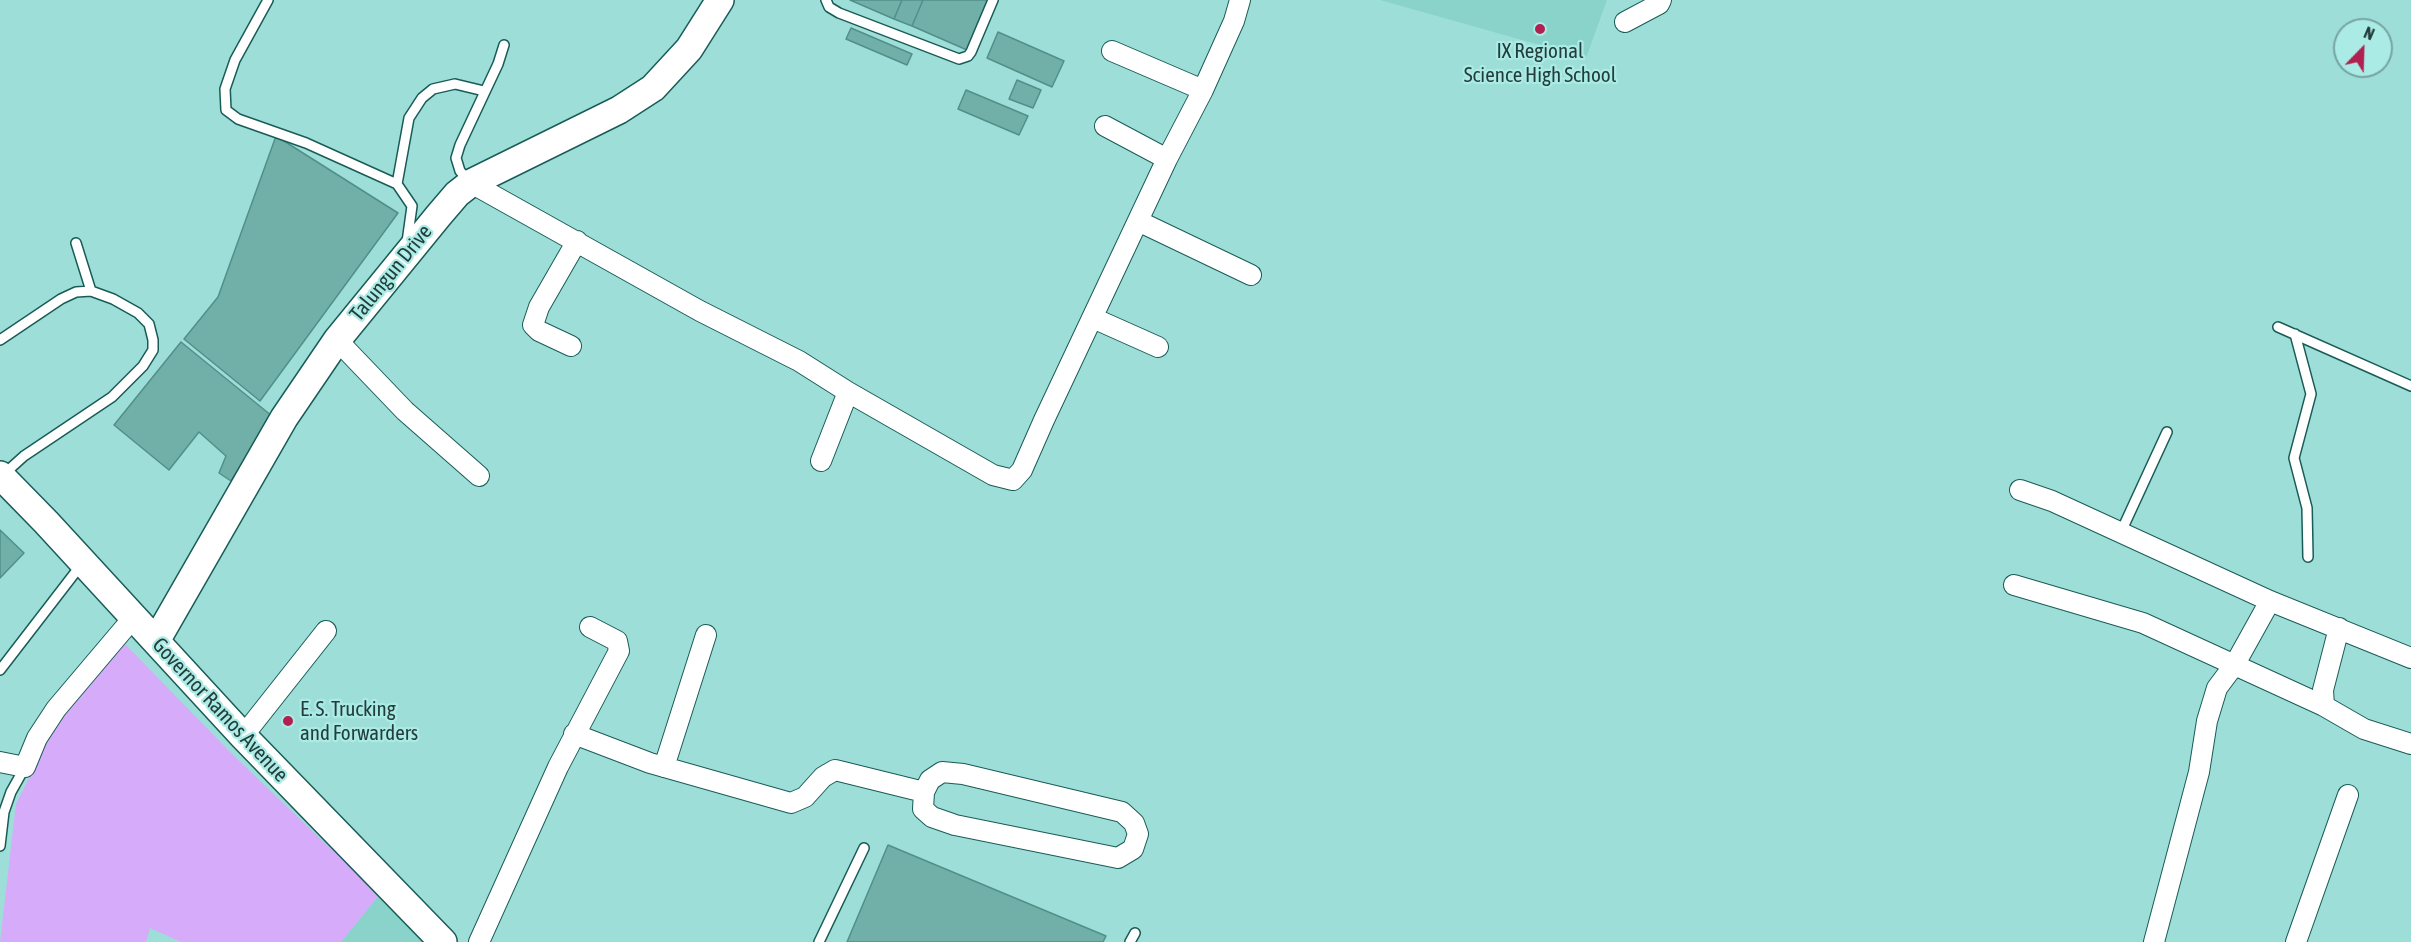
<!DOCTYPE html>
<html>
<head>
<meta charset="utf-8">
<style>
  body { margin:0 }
  #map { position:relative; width:2411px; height:942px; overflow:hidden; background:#9eded8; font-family:"Asap Condensed",sans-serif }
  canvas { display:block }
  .north { position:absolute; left:2333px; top:18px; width:60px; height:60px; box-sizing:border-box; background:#abebe5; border:2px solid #75a5a1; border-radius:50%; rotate:23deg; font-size:16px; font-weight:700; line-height:24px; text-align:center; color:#233d3b }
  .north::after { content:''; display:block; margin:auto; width:21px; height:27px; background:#b12050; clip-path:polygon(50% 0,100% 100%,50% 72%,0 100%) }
</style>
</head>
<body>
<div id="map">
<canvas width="2411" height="942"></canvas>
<div class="north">N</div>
</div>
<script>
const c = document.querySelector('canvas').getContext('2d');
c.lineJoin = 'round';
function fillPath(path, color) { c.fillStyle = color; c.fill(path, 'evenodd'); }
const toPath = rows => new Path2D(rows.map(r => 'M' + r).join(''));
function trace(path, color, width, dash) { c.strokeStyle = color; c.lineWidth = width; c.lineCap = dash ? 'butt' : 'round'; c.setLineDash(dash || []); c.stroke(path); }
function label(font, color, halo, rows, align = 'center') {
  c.font = font + ' "Asap Condensed",sans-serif'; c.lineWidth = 4.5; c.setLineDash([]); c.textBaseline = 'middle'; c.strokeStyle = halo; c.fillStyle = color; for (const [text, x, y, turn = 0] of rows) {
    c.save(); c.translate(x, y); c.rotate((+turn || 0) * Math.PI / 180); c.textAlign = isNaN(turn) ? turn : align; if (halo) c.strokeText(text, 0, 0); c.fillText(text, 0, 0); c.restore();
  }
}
const built = toPath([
  [1380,0,1607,0,1586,58],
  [379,895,427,942,341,942]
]);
const green = toPath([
  [123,642,231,753,379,895,341,942,181,942,150,928,146,942,0,942,16,804,60,715]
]);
const building = toPath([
  [850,0,902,0,894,19,850,0],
  [902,0,923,0,912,26,894,19,902,0],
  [923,0,989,0,967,50,912,26,923,0],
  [851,28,912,54,907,65,846,39,851,28],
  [998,32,1064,61,1052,87,987,58,998,32],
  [1017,80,1041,90,1033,108,1009,99,1017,80],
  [966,90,1028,116,1019,135,958,109,966,90],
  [276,136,398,213,260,401,184,339,218,297,276,136],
  [181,342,272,416,231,481,219,473,226,456,199,432,169,470,114,425,181,342],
  [0,530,24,553,0,578,0,530],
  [888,845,1106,936,1103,942,847,942,888,845]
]);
const lane = toPath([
  [268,0,235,60,225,89,226,110,238,119,306,143,397,184,412,206,407,242],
  [826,0,829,7,839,13,959,59,968,56,971,52,993,0],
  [469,181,460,171,456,158,460,145,498,64,504,45],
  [397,184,409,118,422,98,433,89,455,84,484,91],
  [76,243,91,291],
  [2278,327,2411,386],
  [2295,334,2311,394,2294,458,2307,508,2308,557],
  [0,340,61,299,76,292,91,291,113,299,138,313,149,324,153,340,153,350,143,366,112,397,24,456,4,474],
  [2120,534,2167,432],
  [0,670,81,565],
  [0,846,4,812,11,792,25,767],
  [819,942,864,848],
  [1130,942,1135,933]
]);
const street = toPath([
  [1625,22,1659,4,1661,0],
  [1112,51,1203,90],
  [1105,126,1167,159],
  [471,183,700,311,799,361,848,392,993,475,1013,480,1022,470,1044,420,1167,159,1203,90,1234,21,1240,0],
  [1138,221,1251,275],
  [1093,318,1158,347],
  [337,340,405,411,479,476],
  [571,346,539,331,533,325,539,307,577,241],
  [821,461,848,392],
  [2020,490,2052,501,2270,601,2411,658],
  [2014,585,2143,623,2324,706],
  [2339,628,2323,690,2324,706,2364,729,2411,744],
  [574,734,650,763,791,803,805,797,823,777,835,770,924,792,930,780,942,772,963,774,1122,812,1134,823,1138,834,1133,849,1118,858,955,825,932,817,923,809,924,792],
  [243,736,326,631],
  [0,762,25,767,37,738,56,709,133,618],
  [664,767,706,635],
  [479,942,558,767,619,651,617,641,590,627],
  [2154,942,2199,772,2207,721,2217,688,2235,664,2270,601],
  [2296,942,2348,795]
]);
const secondary = toPath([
  [0,475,46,522,243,736,443,942],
  [156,641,284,418,337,340,439,215,457,194,471,183,619,110,653,88,689,49,720,0]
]);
const markers = [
  [1540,29,6,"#b12050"],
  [288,721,6,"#b12050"]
];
const poiNames = [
  ["IX Regional",1540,51],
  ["Science High School",1540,75],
  ["E. S. Trucking",300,709,"left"],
  ["and Forwarders",300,733,"left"]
];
const streetNames = [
  ["Talungun Drive",391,273,-51],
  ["Governor Ramos Avenue",220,710,47]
];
fillPath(built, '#89d3cb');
fillPath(green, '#d5abfa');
fillPath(building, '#70b0a9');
trace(building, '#51908a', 1.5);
trace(lane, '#195c57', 12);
trace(street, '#195c57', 22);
trace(secondary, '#195c57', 30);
trace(lane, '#fff', 9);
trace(street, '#fff', 20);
trace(secondary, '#fff', 27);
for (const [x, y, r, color] of markers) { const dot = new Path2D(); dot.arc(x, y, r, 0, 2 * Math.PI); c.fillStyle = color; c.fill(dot); trace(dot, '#abebe5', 2); }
label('21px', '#233d3b', '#abebe5', poiNames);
label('21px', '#233d3b', '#abebe5', streetNames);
</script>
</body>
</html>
